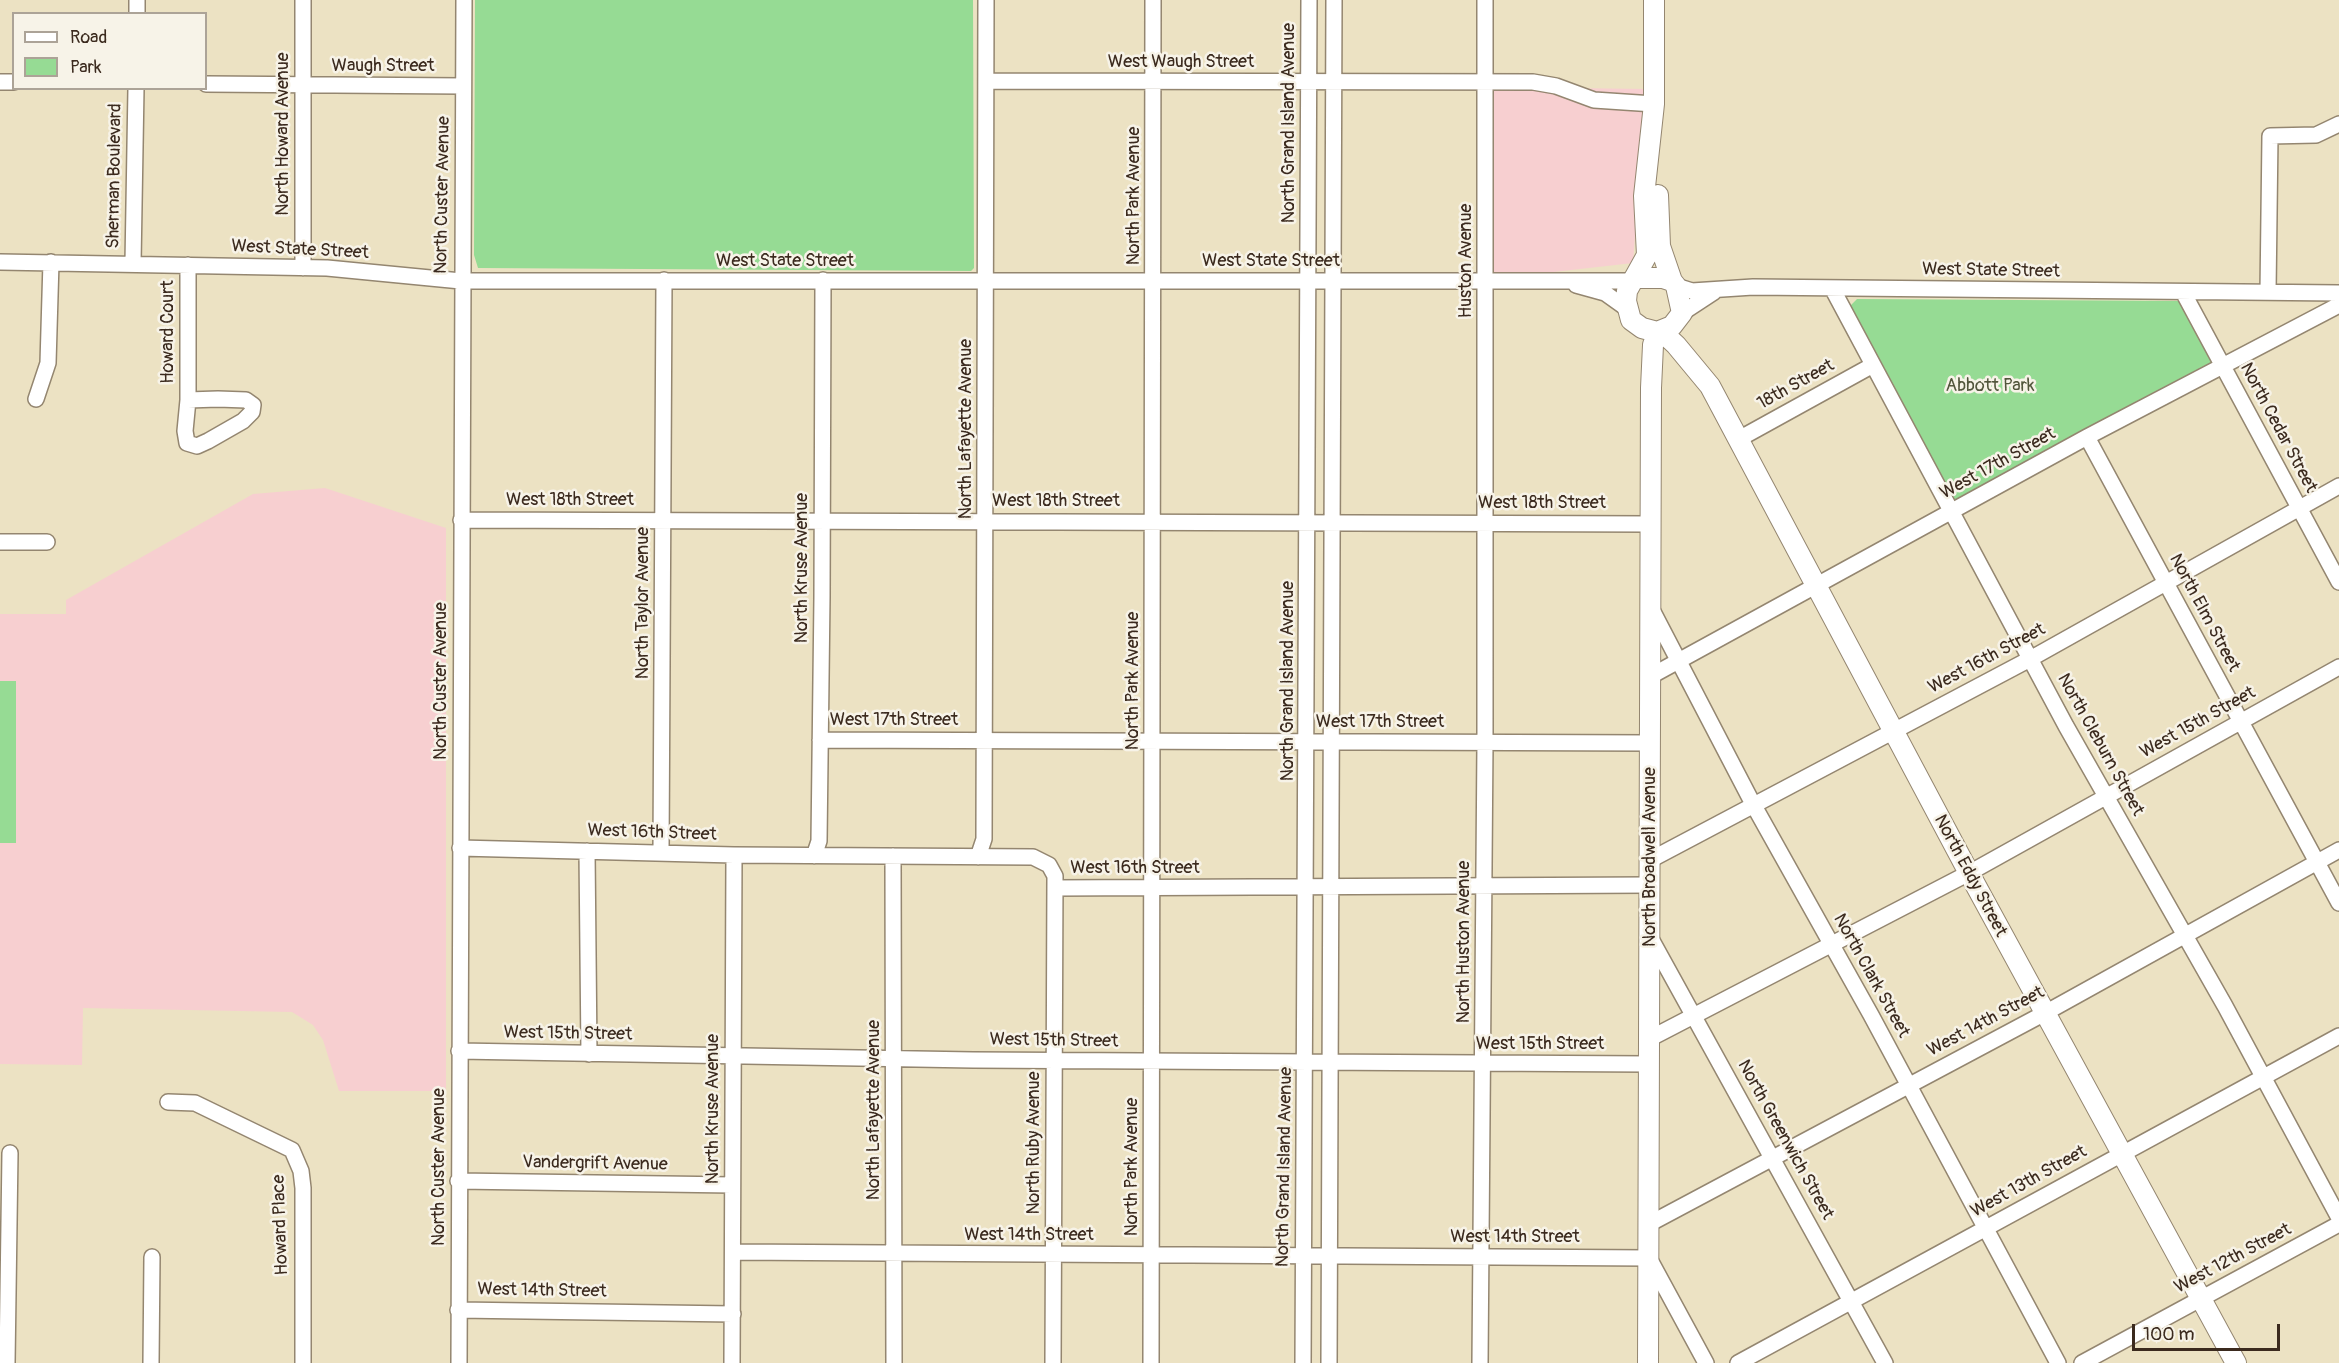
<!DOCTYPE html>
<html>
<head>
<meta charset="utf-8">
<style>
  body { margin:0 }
  #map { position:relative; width:2339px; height:1363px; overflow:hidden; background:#ece2c3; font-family:Pangolin,sans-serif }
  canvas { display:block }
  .legend { position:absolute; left:12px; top:12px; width:195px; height:78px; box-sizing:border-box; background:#f7f3e8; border:2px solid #aca397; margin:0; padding:8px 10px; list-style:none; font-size:18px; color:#3b2a1e }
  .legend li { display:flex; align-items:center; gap:12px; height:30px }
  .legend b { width:30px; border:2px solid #aca397 }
  .scale { position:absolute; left:2132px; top:1324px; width:148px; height:27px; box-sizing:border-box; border:3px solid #3b2a1e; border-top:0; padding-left:8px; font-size:18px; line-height:21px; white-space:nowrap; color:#3b2a1e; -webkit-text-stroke:4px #f7f3e8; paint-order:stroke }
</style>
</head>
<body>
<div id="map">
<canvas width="2339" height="1363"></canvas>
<ul class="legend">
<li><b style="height:8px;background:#fff"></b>Road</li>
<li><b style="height:16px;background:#96db94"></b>Park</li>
</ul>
<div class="scale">100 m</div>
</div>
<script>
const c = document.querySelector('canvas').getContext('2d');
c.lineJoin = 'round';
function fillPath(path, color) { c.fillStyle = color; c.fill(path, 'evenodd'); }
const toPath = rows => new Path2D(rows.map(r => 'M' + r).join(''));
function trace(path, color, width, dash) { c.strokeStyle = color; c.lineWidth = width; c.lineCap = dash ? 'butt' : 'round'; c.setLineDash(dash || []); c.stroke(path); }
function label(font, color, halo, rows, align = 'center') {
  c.font = font + ' Pangolin,sans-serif'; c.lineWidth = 5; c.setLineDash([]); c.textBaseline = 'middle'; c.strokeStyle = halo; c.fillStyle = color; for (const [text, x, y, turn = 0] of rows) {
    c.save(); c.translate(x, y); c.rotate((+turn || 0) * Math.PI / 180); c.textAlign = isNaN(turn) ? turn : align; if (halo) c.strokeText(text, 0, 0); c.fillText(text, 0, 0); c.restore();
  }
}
const built = toPath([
  [1492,87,1646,89,1633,263,1492,279],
  [325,488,446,528,446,1091,339,1091,323,1040,313,1025,292,1012,83,1008,82,1065,0,1064,0,614,66,614,66,600,253,494]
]);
const green = toPath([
  [475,0,973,0,974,268,971,271,478,268,474,255],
  [1857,299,2180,301,2213,363,1954,503,1850,306],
  [0,681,16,681,16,843,0,843]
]);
const minor = toPath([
  [303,0,303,268],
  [137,14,137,0],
  [986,81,1533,82,1556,86,1594,100,1654,104],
  [0,82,14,82],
  [206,84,463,86],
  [0,262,327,268,461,281,1632,281],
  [133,263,136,88],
  [1576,285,1605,293,1626,308],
  [1676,286,1692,291,1753,287,2339,293],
  [1832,288,2066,726,2225,1006,2339,1218],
  [2183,292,2339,582],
  [2268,292,2270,136,2316,135,2339,124],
  [1682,313,1714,292],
  [36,399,48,363,51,262],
  [218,399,246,400,253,405,252,412,243,421,208,441,197,446,187,443,185,431,188,400,218,399],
  [188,400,188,265],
  [2087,437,2339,903],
  [1737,440,1873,365],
  [461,520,1651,524],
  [0,542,47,542],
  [1651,608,1753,804,1871,1015,2058,1363],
  [1651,676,2087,437,2339,305],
  [820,740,1651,743],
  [460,848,734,855,1033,857,1049,865,1055,876,1053,1363],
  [587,851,589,1054],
  [661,853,664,280],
  [814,856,819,841,822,597,823,280],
  [893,856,894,1363],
  [978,857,984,839,986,0],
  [1650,860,2030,659,2339,486],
  [1055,888,1650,885],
  [1650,937,1885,1363],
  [1649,1039,1969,873,2339,667],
  [459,1051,973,1060,1648,1064],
  [168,1102,195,1103,292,1150,301,1171,303,1188,303,1363],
  [458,1181,732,1185],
  [1649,1224,2045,1013,2339,850],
  [733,1252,1649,1258,1706,1363],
  [458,1310,733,1314],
  [7,1363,10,1153],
  [151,1363,152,1257],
  [459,1363,464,0],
  [732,1363,734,855],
  [1151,1363,1153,0],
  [1303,1363,1309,0],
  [1329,1363,1334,0],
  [1480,1363,1485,742,1485,0],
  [1738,1363,2339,1036],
  [2082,1363,2339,1224]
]);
const major = toPath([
  [1658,195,1660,246,1672,281],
  [1636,278,1663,278,1672,281,1676,286,1682,313,1672,326,1657,332,1642,328,1631,320,1626,301,1627,291,1647,255,1644,196,1654,104,1654,0],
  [1661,331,1676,345,1710,386,1969,873,2236,1363],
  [1648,1363,1651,388,1653,345,1657,332]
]);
const streetNames = [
  ["West Waugh Street",1181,62],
  ["Waugh Street",383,66],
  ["North Grand Island Avenue",1289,123,-90],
  ["North Howard Avenue",283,134,-90],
  ["Sherman Boulevard",115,176,-89],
  ["North Custer Avenue",443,195,-89],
  ["North Park Avenue",1134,196,-90],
  ["West State Street",300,250,3],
  ["West State Street",785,261],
  ["West State Street",1271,261],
  ["Huston Avenue",1466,261,-90],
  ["West State Street",1991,271,1],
  ["Howard Court",168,332,-90],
  ["18th Street",1796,385,-29],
  ["North Cedar Street",2278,428,62],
  ["North Lafayette Avenue",966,429,-90],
  ["West 17th Street",1998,464,-29],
  ["West 18th Street",570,500],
  ["West 18th Street",1056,501],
  ["West 18th Street",1542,503],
  ["North Kruse Avenue",802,568,-90],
  ["North Taylor Avenue",643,603,-90],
  ["North Elm Street",2204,613,62],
  ["West 16th Street",1987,659,-28],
  ["North Custer Avenue",441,681,-90],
  ["North Park Avenue",1133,681,-90],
  ["North Grand Island Avenue",1288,681,-90],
  ["West 17th Street",894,720],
  ["West 17th Street",1380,722],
  ["West 15th Street",2198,723,-29],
  ["North Cleburn Street",2100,745,61],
  ["West 16th Street",652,833,2],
  ["North Broadwell Avenue",1650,857,-90],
  ["West 16th Street",1135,868],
  ["North Eddy Street",1970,876,62],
  ["North Huston Avenue",1464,942,-90],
  ["North Clark Street",1871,976,61],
  ["West 14th Street",1986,1022,-28],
  ["West 15th Street",568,1034,1],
  ["West 15th Street",1054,1041,1],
  ["West 15th Street",1540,1044],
  ["North Kruse Avenue",713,1109,-90],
  ["North Lafayette Avenue",874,1110,-90],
  ["North Greenwich Street",1785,1140,61],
  ["North Ruby Avenue",1034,1143,-90],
  ["Vandergrift Avenue",595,1164,1],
  ["North Custer Avenue",439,1167,-90],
  ["North Park Avenue",1132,1167,-90],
  ["North Grand Island Avenue",1285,1167,-89],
  ["West 13th Street",2029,1182,-29],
  ["Howard Place",281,1225,-92],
  ["West 14th Street",1029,1235],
  ["West 14th Street",1515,1237],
  ["West 12th Street",2233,1259,-28],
  ["West 14th Street",542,1291,1]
];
const parkNames = [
  ["Abbott Park",1990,386]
];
fillPath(built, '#f7cfd0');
fillPath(green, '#96db94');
trace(minor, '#948670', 18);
trace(major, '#948670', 22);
trace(minor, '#fff', 15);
trace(major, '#fff', 20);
label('18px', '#3b2a1e', '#f7f3e8', streetNames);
label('18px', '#52563c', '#f7f3e8', parkNames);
</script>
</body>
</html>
